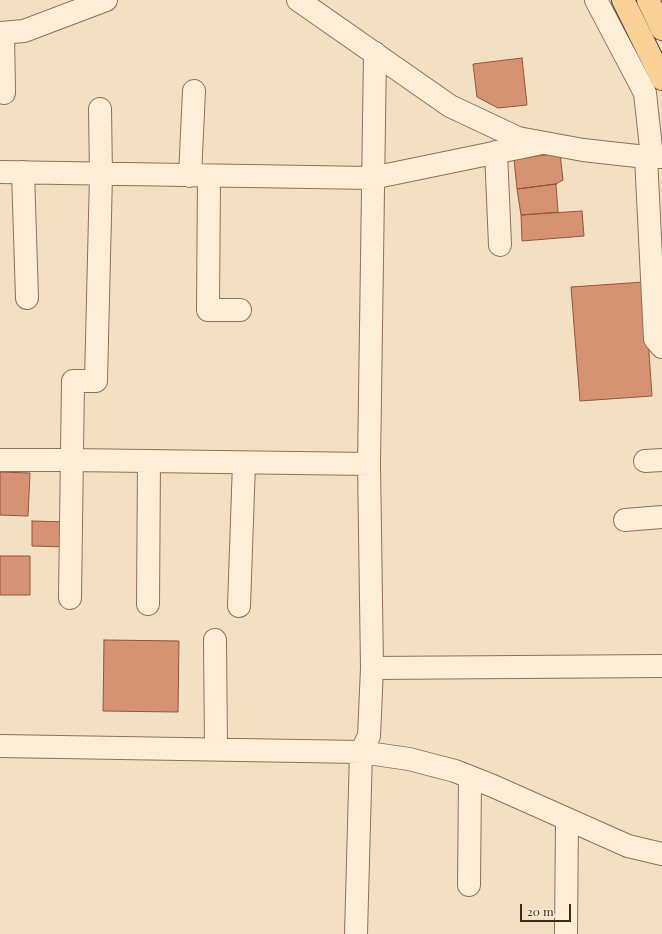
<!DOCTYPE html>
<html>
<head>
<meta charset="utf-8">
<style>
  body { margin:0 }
  #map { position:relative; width:662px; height:934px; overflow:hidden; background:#f3e0c2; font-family:"Playfair Display",serif }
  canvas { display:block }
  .scale { position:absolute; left:520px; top:904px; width:51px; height:18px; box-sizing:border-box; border:2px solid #3e291d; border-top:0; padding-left:5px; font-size:12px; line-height:14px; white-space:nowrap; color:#3e291d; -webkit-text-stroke:3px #f9ebd3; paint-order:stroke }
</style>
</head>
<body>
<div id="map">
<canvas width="662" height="934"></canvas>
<div class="scale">20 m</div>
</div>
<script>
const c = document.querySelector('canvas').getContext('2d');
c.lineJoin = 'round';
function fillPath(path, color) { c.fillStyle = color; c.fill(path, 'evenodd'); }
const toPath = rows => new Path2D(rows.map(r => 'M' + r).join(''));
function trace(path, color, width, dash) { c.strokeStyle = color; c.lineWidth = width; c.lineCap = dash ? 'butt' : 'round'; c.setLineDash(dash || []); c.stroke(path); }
const building = toPath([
  [522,58,527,105,498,108,477,97,473,64,522,58],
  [560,153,563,180,556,184,517,189,514,159,560,153],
  [556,184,558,212,521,215,517,189,556,184],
  [582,211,584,236,522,241,521,215,582,211],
  [644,282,652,396,580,401,571,287,644,282],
  [0,472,30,473,28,516,0,515,0,472],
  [32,521,67,522,67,547,32,546,32,521],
  [0,556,30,556,30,595,0,595,0,556],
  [104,640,179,641,178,712,103,711,104,640]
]);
const minor = toPath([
  [298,0,450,106,518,138,583,150,646,157,662,157],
  [596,0,645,93,652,157],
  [0,33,24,31,106,0],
  [3,33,4,93],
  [496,152,500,245],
  [646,157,655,339,662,347],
  [0,172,372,178,542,143],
  [23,172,27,298],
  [190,176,194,91],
  [209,176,208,310,240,310],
  [0,460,72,460,369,464,372,668,369,736,361,752,356,934],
  [645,461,662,460],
  [369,464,375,53],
  [625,520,662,517],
  [70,598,73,381,96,381,101,175,100,109],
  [148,604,149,461],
  [239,606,244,463],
  [215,640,216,749],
  [372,668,662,666],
  [0,746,361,752,409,759,455,771,493,786,628,846,662,854],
  [469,885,470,779],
  [566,934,567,819]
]);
const major = toPath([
  [623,0,662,79],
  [648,0,662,29]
]);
fillPath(building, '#d69374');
trace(building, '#92543a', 1);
trace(minor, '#906f57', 24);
trace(major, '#5d3e2b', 24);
trace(minor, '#fceed7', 22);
trace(major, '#fad196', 22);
</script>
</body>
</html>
